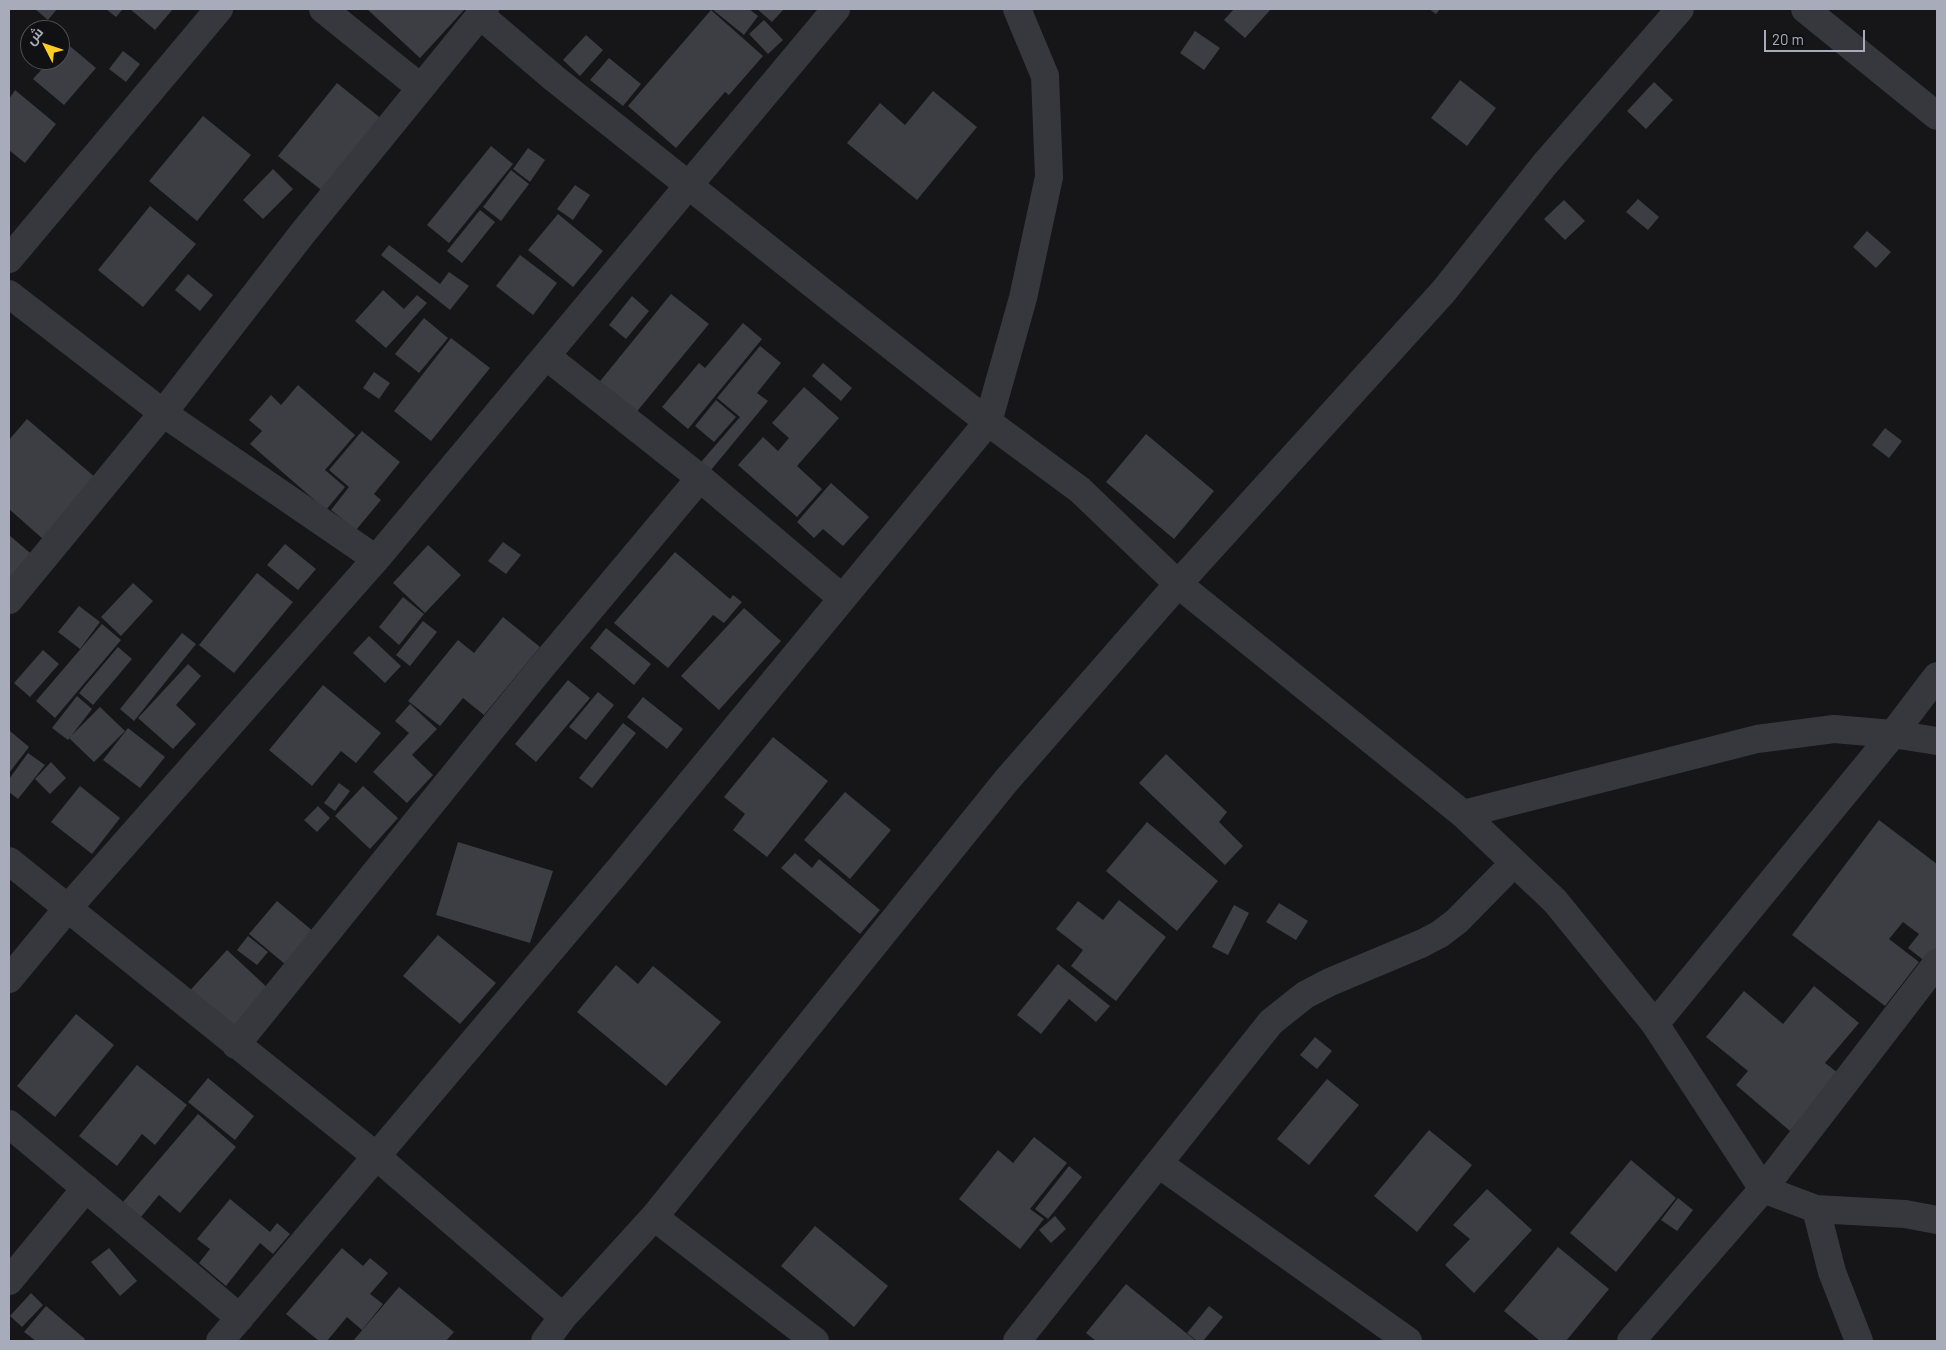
<!DOCTYPE html>
<html>
<head>
<meta charset="utf-8">
<style>
  body { margin:0 }
  #map { position:relative; width:1946px; height:1350px; overflow:hidden; background:#161618; font-family:Barlow,Cairo,sans-serif }
  canvas { display:block }
  .frame { position:absolute; inset:0; border:10px solid #a7abba; pointer-events:none }
  .north { position:absolute; left:20px; top:20px; width:50px; height:50px; box-sizing:border-box; background:#111113; border:1px solid #4d4f56; border-radius:50%; rotate:311deg; font-size:14px; font-weight:700; line-height:20px; text-align:center; color:#a7abba }
  .north::after { content:''; display:block; margin:auto; width:18px; height:22px; background:#ffcb27; clip-path:polygon(50% 0,100% 100%,50% 72%,0 100%) }
  .scale { position:absolute; left:1764px; top:30px; width:101px; height:22px; box-sizing:border-box; border:2px solid #a7abba; border-top:0; padding-left:6px; font-size:15px; line-height:18px; white-space:nowrap; color:#a7abba; -webkit-text-stroke:4px #111113; paint-order:stroke }
</style>
</head>
<body>
<div id="map">
<canvas width="1946" height="1350"></canvas>
<div class="frame"></div>
<div class="north">ش</div>
<div class="scale">20 m</div>
</div>
<script>
const c = document.querySelector('canvas').getContext('2d');
c.lineJoin = 'round';
function fillPath(path, color) { c.fillStyle = color; c.fill(path, 'evenodd'); }
const toPath = rows => new Path2D(rows.map(r => 'M' + r).join(''));
function trace(path, color, width, dash) { c.strokeStyle = color; c.lineWidth = width; c.lineCap = dash ? 'butt' : 'round'; c.setLineDash(dash || []); c.stroke(path); }
const building = toPath([
  [35,9,57,9,48,20],
  [106,9,123,9,116,17],
  [130,9,173,9,155,30],
  [367,9,465,9,420,58],
  [712,9,749,9,758,16,744,35],
  [757,9,784,9,772,22],
  [1234,9,1271,9,1245,38,1224,20],
  [1429,9,1440,9,1436,14],
  [711,10,763,56,729,95,725,92,676,148,628,106],
  [764,20,783,40,768,54,749,34],
  [1195,31,1220,48,1204,70,1180,53],
  [586,35,603,50,580,76,563,60],
  [65,42,96,68,64,105,33,79,50,60,60,60,60,48],
  [123,51,140,64,126,82,109,69],
  [609,58,641,84,623,106,590,80],
  [1460,80,1496,108,1467,146,1431,118],
  [1654,82,1673,100,1646,129,1627,111],
  [337,83,383,120,325,193,278,156],
  [15,90,56,124,25,163,9,150,9,99],
  [933,91,977,127,917,200,847,143,880,103,905,125],
  [203,116,251,155,197,221,149,181],
  [491,146,513,164,449,243,427,225],
  [528,148,545,160,530,182,513,169],
  [273,169,293,189,263,219,243,200],
  [511,170,529,184,501,221,483,207],
  [575,185,590,195,573,220,557,209],
  [1638,199,1659,217,1648,230,1626,212],
  [1564,200,1585,221,1565,240,1544,219],
  [150,206,196,244,143,307,98,270],
  [480,210,495,222,462,263,447,251],
  [558,214,603,251,573,287,528,250],
  [1867,231,1891,252,1876,268,1853,247],
  [389,245,440,284,449,272,469,286,450,310,381,255],
  [520,255,557,283,533,315,496,286],
  [188,274,213,295,200,311,175,290],
  [383,290,404,309,417,295,427,303,386,348,355,321],
  [671,294,709,324,634,415,597,385],
  [632,296,649,311,626,339,609,325],
  [424,318,448,338,419,373,395,354],
  [743,323,762,339,688,429,662,407,699,363,705,368],
  [451,338,490,368,431,441,394,411],
  [760,346,781,363,757,393,768,401,711,470,701,462,740,417,717,398],
  [823,363,852,388,841,401,812,376],
  [374,372,390,383,379,399,363,388],
  [298,385,355,435,325,470,345,487,326,510,250,444,262,431,249,420,271,395,281,405],
  [804,387,839,418,797,466,822,489,797,517,738,465,763,437,778,451,789,438,772,423],
  [716,400,736,417,714,442,695,426],
  [27,419,96,478,43,539,9,509,9,440],
  [1885,428,1902,441,1889,458,1872,445],
  [362,431,400,462,374,494,381,500,356,530,331,510,349,487,329,470],
  [1146,434,1214,491,1174,539,1106,482],
  [831,483,869,517,843,546,823,529,814,538,797,522],
  [9,535,36,558,9,588],
  [503,542,521,555,506,574,488,561],
  [285,544,316,569,298,590,267,565],
  [428,545,461,575,425,613,393,583],
  [675,552,730,599,733,595,742,602,724,623,713,615,668,668,614,623],
  [257,573,293,602,234,673,199,645],
  [133,583,153,601,121,636,101,617],
  [403,597,424,614,399,645,379,627],
  [79,606,100,622,80,649,58,632],
  [744,608,781,641,719,710,681,676],
  [503,617,540,647,484,715,463,698,440,726,408,701,458,640,474,653],
  [423,621,437,632,410,666,396,655],
  [102,624,121,640,55,718,36,701],
  [606,628,651,664,634,685,590,648],
  [182,633,196,644,134,721,120,709],
  [369,636,401,666,385,683,353,653],
  [118,647,132,659,93,705,79,693],
  [43,650,59,664,30,697,14,683],
  [188,664,201,676,176,705,196,724,173,749,138,718],
  [568,680,590,698,536,762,515,744],
  [323,685,381,733,356,763,341,751,312,786,269,750],
  [598,692,614,705,586,740,569,727],
  [77,696,92,709,68,740,52,728],
  [643,697,683,729,667,749,627,717],
  [410,704,437,729,412,755,433,775,407,803,373,772,409,733,395,721],
  [100,707,125,731,94,762,69,738],
  [623,723,636,733,592,788,579,778],
  [128,728,165,757,140,788,103,760],
  [10,731,29,747,9,773,9,733],
  [773,737,828,781,767,857,733,830,745,814,724,797],
  [28,753,45,765,18,799,9,792,9,779],
  [1166,754,1227,812,1219,822,1243,846,1225,865,1139,783],
  [51,762,66,778,50,794,35,779],
  [339,783,350,791,335,811,324,803],
  [80,786,120,818,92,854,51,822],
  [363,786,398,818,370,849,335,816],
  [845,792,891,830,850,879,804,840],
  [318,806,330,818,317,832,304,820],
  [1879,820,1937,864,1937,947,1926,962,1908,948,1919,934,1903,922,1889,939,1919,962,1885,1006,1792,935],
  [1147,822,1218,881,1177,931,1106,871],
  [458,842,553,871,530,943,436,915],
  [795,853,812,868,819,859,880,910,860,934,781,868],
  [1119,900,1166,937,1116,1001,1071,966,1083,950,1056,929,1078,901,1103,920],
  [277,901,326,942,298,975,249,934],
  [1279,903,1308,921,1296,940,1266,922],
  [1234,905,1249,913,1228,955,1212,947],
  [438,935,496,983,460,1024,403,976],
  [248,936,268,952,257,965,237,950],
  [227,950,271,991,229,1036,185,996],
  [1058,964,1110,1006,1096,1022,1069,999,1041,1034,1017,1015],
  [616,965,638,984,653,966,721,1022,666,1086,577,1012],
  [1814,986,1859,1023,1825,1063,1838,1073,1790,1131,1736,1085,1748,1071,1706,1037,1744,991,1783,1024],
  [76,1014,114,1045,55,1117,17,1086],
  [1315,1037,1332,1051,1317,1069,1300,1055],
  [137,1065,187,1105,155,1145,142,1134,117,1166,79,1136],
  [208,1078,254,1116,235,1140,188,1102],
  [1327,1079,1359,1105,1309,1165,1277,1139],
  [198,1114,236,1147,180,1213,159,1195,141,1217,123,1202],
  [1429,1130,1472,1165,1417,1232,1374,1196],
  [1034,1137,1067,1163,1030,1209,1044,1219,1020,1249,959,1199,998,1150,1013,1163],
  [1631,1160,1676,1198,1616,1272,1570,1233],
  [1069,1166,1082,1177,1048,1219,1035,1209],
  [1487,1189,1532,1230,1474,1293,1445,1265,1470,1239,1453,1225],
  [1678,1198,1693,1210,1677,1231,1661,1220],
  [230,1199,270,1232,277,1223,290,1234,273,1254,260,1243,226,1286,199,1263,210,1249,197,1239],
  [1055,1216,1066,1229,1051,1243,1039,1230],
  [815,1226,888,1286,854,1327,781,1266],
  [1558,1247,1609,1289,1566,1341,1540,1341,1504,1311],
  [109,1248,137,1281,120,1296,91,1262],
  [342,1248,363,1266,370,1258,388,1273,370,1294,383,1304,362,1330,347,1317,327,1341,319,1341,286,1314],
  [1126,1284,1196,1341,1096,1341,1086,1333],
  [399,1287,454,1332,446,1341,353,1341],
  [31,1293,43,1305,22,1327,10,1316],
  [46,1306,85,1339,84,1341,36,1341,24,1332],
  [1209,1306,1223,1317,1203,1341,1197,1341,1187,1333]
]);
const minor = toPath([
  [323,9,421,88],
  [1805,9,1937,116],
  [480,15,555,79,829,297,988,422,1080,490,1178,584,1463,814,1555,901,1655,1024,1763,1189,1816,1209,1905,1214,1937,1220],
  [9,259,219,9],
  [9,294,163,413,376,559],
  [546,356,700,478,842,598],
  [9,600,163,413,302,234,485,9],
  [1463,814,1757,739,1834,729,1893,734,1937,741],
  [9,861,376,1156,563,1317],
  [9,979,67,909,376,559,836,9],
  [1655,1024,1893,734,1937,676],
  [236,1045,540,669,700,478],
  [9,1124,240,1318],
  [1159,1164,1408,1341],
  [1816,1209,1832,1272,1859,1341],
  [654,1217,815,1341],
  [9,1281,86,1188],
  [220,1341,621,867,988,422,1023,298,1049,177,1045,76,1017,9],
  [545,1341,563,1317,654,1217,1006,781,1178,584,1443,292,1545,164,1680,9],
  [1017,1341,1271,1022,1305,995,1330,982,1423,943,1440,934,1457,921,1514,863],
  [1631,1341,1763,1189,1937,963]
]);
fillPath(building, '#3d3e43');
trace(minor, '#37373e', 28);
</script>
</body>
</html>
